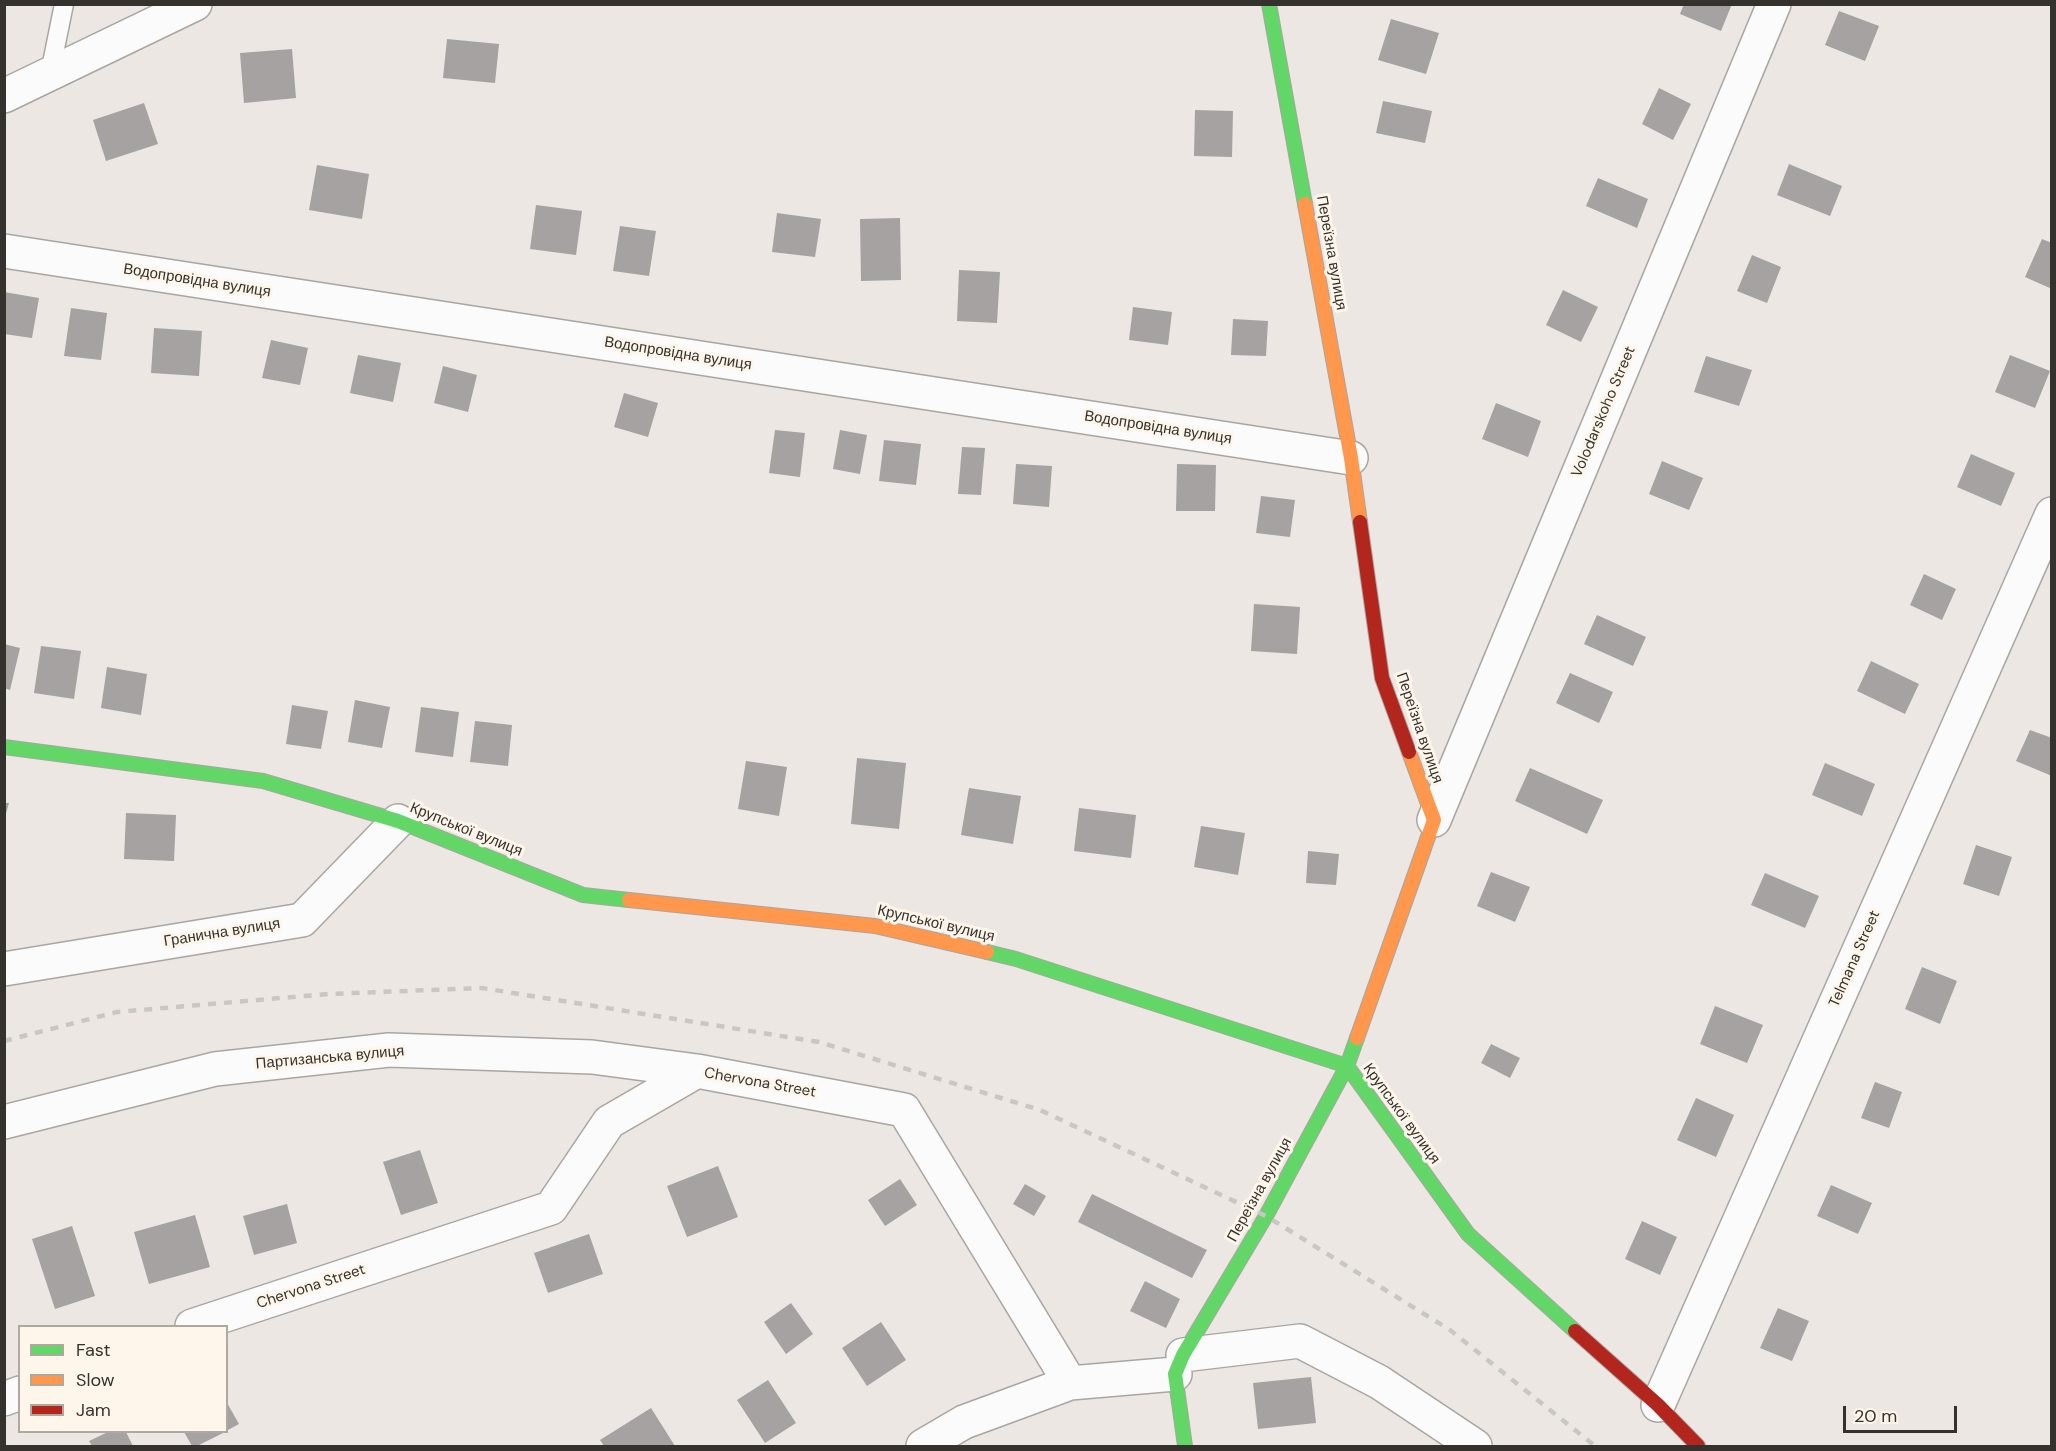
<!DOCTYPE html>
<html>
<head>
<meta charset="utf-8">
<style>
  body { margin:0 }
  #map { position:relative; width:2056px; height:1451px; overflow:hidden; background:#ece7e2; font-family:"DM Sans",sans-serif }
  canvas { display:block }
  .frame { position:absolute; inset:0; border:6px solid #35322e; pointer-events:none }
  .legend { position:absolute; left:18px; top:1325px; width:210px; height:108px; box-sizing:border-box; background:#fef6eb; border:2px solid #aea89f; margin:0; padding:8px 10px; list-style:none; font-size:18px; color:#35322e }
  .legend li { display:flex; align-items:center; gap:12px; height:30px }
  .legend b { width:30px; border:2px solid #aea89f }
  .scale { position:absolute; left:1843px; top:1406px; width:114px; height:27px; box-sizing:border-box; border:3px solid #35322e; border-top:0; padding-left:8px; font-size:18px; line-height:21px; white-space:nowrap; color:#35322e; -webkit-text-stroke:4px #fef6eb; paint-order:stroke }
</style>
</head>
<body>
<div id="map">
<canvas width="2056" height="1451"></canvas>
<div class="frame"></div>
<ul class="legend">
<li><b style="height:8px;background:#63d668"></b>Fast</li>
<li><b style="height:8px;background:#ff974d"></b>Slow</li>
<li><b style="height:8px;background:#b3261e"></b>Jam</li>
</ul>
<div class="scale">20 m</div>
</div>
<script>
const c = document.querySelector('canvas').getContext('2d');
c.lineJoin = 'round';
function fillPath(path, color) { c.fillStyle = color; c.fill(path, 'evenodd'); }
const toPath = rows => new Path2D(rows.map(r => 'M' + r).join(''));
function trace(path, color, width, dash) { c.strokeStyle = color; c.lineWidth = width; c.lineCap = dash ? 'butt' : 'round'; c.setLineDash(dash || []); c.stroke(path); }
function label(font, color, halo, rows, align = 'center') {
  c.font = font + ' "DM Sans",sans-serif'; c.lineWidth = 6; c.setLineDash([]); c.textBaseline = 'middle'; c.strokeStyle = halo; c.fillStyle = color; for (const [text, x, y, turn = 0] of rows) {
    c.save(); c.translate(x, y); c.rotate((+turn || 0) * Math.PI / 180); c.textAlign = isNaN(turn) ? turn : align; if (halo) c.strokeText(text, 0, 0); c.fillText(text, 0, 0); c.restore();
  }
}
const building = toPath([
  [1684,4,1732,4,1721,31,1680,14],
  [1839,11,1879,26,1865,61,1825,45],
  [1391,19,1439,33,1426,74,1378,60],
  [447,39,499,44,495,83,443,78],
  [292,49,296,98,244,103,240,53],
  [1659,88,1691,104,1673,140,1642,124],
  [1383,101,1432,111,1425,143,1376,133],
  [144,103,158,144,106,161,93,120],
  [1195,110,1233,111,1232,157,1194,156],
  [1789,164,1842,186,1830,216,1777,195],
  [317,165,369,174,362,219,309,210],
  [1598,178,1648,199,1637,228,1586,206],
  [536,205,582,211,576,255,530,249],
  [777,213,821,219,815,257,772,252],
  [900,218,901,280,861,281,860,219],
  [620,226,656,231,649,276,613,271],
  [2042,239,2052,243,2052,289,2025,277],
  [1752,255,1781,267,1767,303,1737,291],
  [959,270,1000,272,997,323,957,321],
  [1563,290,1598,307,1581,342,1546,325],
  [4,292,39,298,32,338,4,334],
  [1133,307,1172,312,1168,345,1129,340],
  [71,308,107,313,101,360,64,356],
  [1233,319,1268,321,1266,356,1231,355],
  [154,328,202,331,199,376,151,373],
  [271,340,308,348,300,385,262,378],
  [358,355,401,363,393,402,350,393],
  [2010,355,2050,371,2035,408,1995,392],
  [1706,356,1752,370,1739,406,1694,392],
  [443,366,477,375,468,412,434,403],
  [624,393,658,403,648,437,614,427],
  [1496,403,1541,421,1528,457,1482,439],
  [775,430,805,433,800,477,769,473],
  [840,430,867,435,860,474,833,469],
  [884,440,921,444,916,485,879,481],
  [962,447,985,448,981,495,958,494],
  [1971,454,2015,473,2001,506,1957,487],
  [1662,461,1703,478,1689,510,1649,494],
  [1016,464,1052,466,1049,507,1013,504],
  [1177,464,1216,465,1215,511,1176,511],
  [1261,496,1295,500,1290,537,1256,533],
  [1924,574,1956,589,1942,620,1910,605],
  [1254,604,1300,607,1297,654,1251,651],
  [1597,615,1646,637,1633,666,1584,644],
  [4,644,20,648,10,690,4,688],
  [41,646,81,651,74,699,34,693],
  [1871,661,1919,684,1905,714,1857,691],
  [107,667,147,674,141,715,101,708],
  [1570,673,1613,692,1599,723,1556,703],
  [355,700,390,707,382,748,348,742],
  [292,705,328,711,321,749,286,744],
  [421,707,459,712,453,757,415,752],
  [475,721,512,725,508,766,470,762],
  [2030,730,2052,738,2052,776,2016,761],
  [857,758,906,763,899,829,851,824],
  [746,761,787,767,779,816,738,809],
  [1825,763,1875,784,1862,816,1812,795],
  [1530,768,1603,800,1587,834,1515,801],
  [969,788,1021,796,1013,844,961,835],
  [4,803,9,803,5,817,4,817],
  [1079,808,1136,815,1131,858,1074,851],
  [126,813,176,815,174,861,124,859],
  [1201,826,1245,833,1238,875,1194,867],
  [1976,845,2012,857,1999,896,1963,884],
  [1308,851,1339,854,1336,885,1306,883],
  [1491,872,1530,887,1515,922,1477,906],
  [1765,873,1819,896,1805,928,1751,905],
  [1922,967,1957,981,1940,1024,1905,1009],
  [1715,1006,1763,1025,1747,1063,1700,1044],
  [1491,1044,1520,1058,1510,1078,1481,1063],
  [1875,1082,1902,1092,1889,1128,1861,1118],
  [1696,1098,1734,1115,1716,1157,1677,1140],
  [420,1150,438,1203,401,1215,383,1162],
  [718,1166,738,1217,687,1237,667,1186],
  [900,1179,917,1205,885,1226,868,1200],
  [1025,1184,1046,1196,1034,1216,1013,1204],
  [1831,1185,1872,1203,1858,1234,1817,1216],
  [1092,1194,1207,1250,1192,1278,1078,1222],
  [287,1204,297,1243,254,1255,243,1216],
  [195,1215,210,1267,149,1284,134,1232],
  [1642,1221,1677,1237,1660,1275,1625,1259],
  [72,1226,95,1296,55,1309,32,1239],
  [589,1234,603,1274,548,1293,534,1253],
  [1145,1281,1180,1299,1166,1328,1130,1311],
  [791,1303,813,1334,786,1354,764,1322],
  [1778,1308,1809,1321,1792,1361,1760,1348],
  [881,1322,906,1360,867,1386,842,1348],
  [1311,1377,1316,1423,1258,1429,1253,1383],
  [768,1380,796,1423,765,1443,737,1400],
  [226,1401,239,1424,226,1431],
  [651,1408,675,1446,604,1446,600,1440],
  [108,1432,126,1432,133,1446,92,1446,89,1441],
  [184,1432,225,1432,197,1446,192,1446]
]);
const lane = toPath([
  [50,73,64,4]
]);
const street = toPath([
  [4,96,195,4],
  [4,251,1351,458],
  [1434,820,1774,4],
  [4,969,302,920,398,821],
  [4,1122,215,1069,389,1050,592,1057,697,1071],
  [192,1326,551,1208,609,1122,697,1071,904,1110,1070,1383],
  [1183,1355,1300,1341,1379,1382,1475,1446],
  [4,1399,20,1393],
  [1658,1405,2052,514],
  [923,1446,964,1422,1070,1383,1175,1374]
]);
const fast = toPath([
  [1269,4,1305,204],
  [4,747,263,781,398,821,583,895,629,900],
  [987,952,1016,959,1347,1066,1468,1234,1575,1331],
  [1185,1446,1175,1374,1183,1355,1266,1216,1347,1066,1357,1038]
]);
const slow = toPath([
  [1305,204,1351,458,1360,522],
  [629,900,875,926,987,952],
  [1357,1038,1434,820,1409,752]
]);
const jam = toPath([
  [1360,522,1382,678,1409,752],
  [1575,1331,1658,1405,1698,1446]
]);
const rail = toPath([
  [4,1041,117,1012,328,994,482,988,819,1042,1040,1110,1266,1216,1450,1330,1595,1446]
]);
const streetNames = [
  ["Переїзна вулиця",1331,253,80],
  ["Водопровідна вулиця",197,281,9],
  ["Водопровідна вулиця",678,354,9],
  ["Volodarskoho Street",1604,412,-67],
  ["Водопровідна вулиця",1158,428,9],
  ["Переїзна вулиця",1419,728,71],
  ["Крупської вулиця",466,830,22],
  ["Крупської вулиця",936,924,13],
  ["Гранична вулиця",222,933,-9],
  ["Telmana Street",1855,959,-66],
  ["Партизанська вулиця",330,1058,-5],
  ["Chervona Street",760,1083,10],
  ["Крупської вулиця",1401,1114,54],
  ["Переїзна вулиця",1260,1190,-61],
  ["Chervona Street",311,1287,-18]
];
fillPath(building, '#a6a2a1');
trace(lane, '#a9a6a2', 21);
trace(street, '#a9a6a2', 36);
trace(fast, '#a9a6a2', 16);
trace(slow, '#a9a6a2', 16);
trace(jam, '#a9a6a2', 16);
trace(lane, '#fcfbfb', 18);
trace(street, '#fcfbfb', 33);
trace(fast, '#63d668', 14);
trace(slow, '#ff974d', 14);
trace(jam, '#b3261e', 14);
trace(rail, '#c8c7c5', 4.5, [8, 8]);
label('15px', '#35322e', '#fef6eb', streetNames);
</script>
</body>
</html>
